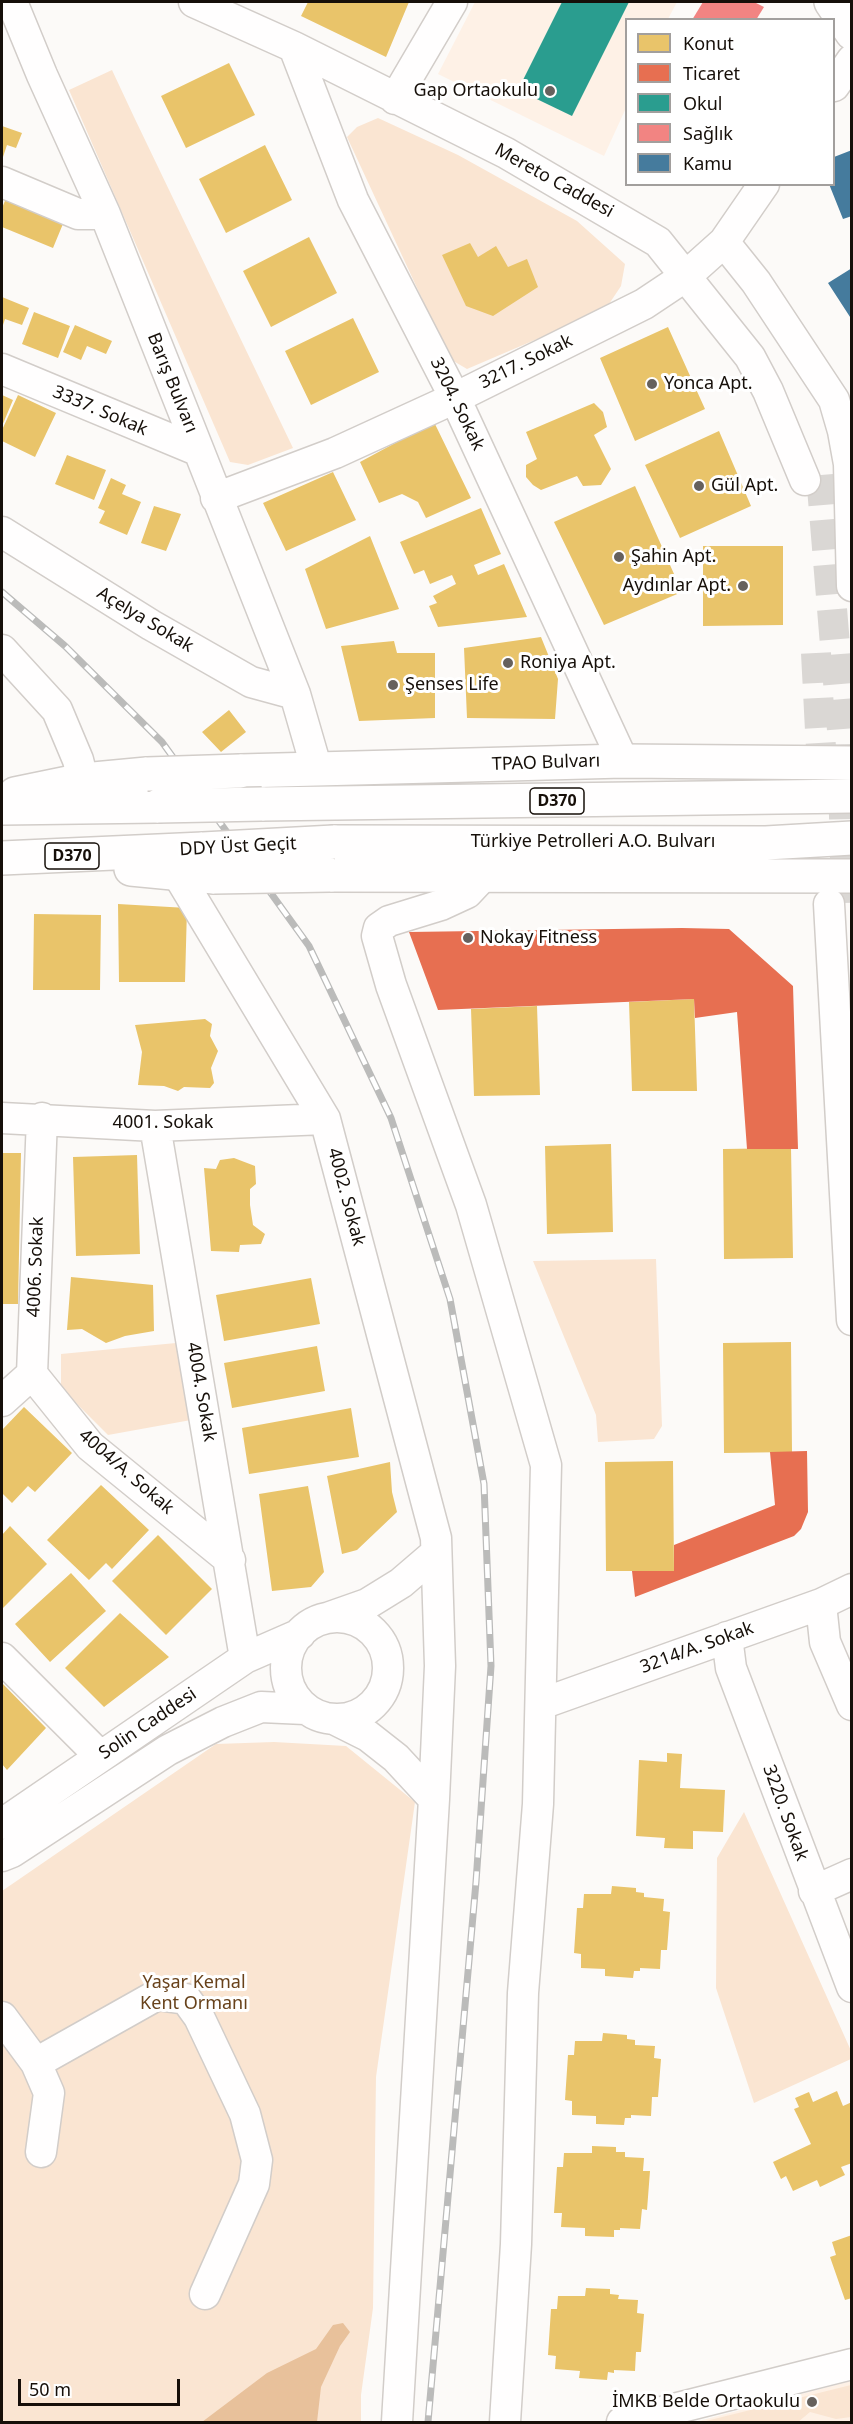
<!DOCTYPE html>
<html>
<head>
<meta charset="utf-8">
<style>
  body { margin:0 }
  #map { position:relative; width:853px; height:2424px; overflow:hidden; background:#fcfaf8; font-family:"Noto Sans",sans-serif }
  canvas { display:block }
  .frame { position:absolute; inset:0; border:3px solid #160f09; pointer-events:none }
  .legend { position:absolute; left:625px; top:18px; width:210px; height:168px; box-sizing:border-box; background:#fff; border:2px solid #a29f9d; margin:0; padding:8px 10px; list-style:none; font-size:18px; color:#160f09 }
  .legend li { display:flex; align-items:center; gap:12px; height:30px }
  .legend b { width:30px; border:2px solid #a29f9d }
  .scale { position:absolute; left:18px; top:2379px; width:162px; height:27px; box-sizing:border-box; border:3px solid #160f09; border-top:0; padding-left:8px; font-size:18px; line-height:21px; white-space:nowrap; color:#160f09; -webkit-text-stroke:4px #fff; paint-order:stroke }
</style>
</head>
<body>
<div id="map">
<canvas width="853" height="2424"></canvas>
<div class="frame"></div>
<ul class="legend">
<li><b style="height:16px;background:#e9c46a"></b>Konut</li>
<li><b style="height:16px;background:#e76f51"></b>Ticaret</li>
<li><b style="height:16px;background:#2a9d8f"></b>Okul</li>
<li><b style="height:16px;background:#f28482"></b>Sağlık</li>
<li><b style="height:16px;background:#457b9d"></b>Kamu</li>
</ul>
<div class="scale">50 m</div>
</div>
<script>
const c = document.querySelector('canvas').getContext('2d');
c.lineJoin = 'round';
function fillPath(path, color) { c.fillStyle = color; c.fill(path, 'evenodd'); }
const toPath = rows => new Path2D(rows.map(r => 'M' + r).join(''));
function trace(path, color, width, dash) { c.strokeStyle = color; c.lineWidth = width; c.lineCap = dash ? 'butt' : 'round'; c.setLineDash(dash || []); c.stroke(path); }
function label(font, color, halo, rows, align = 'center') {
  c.font = font + ' "Noto Sans",sans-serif'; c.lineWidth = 6; c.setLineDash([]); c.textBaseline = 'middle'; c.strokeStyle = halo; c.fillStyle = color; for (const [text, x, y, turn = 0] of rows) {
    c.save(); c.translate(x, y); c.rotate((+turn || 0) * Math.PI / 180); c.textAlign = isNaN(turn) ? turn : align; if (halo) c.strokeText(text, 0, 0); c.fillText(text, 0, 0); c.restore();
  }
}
const built = toPath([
  [475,2,677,2,668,19,626,20,626,108,604,156,438,74],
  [851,2381,851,2422,695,2422]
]);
const green = toPath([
  [112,70,134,117,293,448,248,465,230,462,69,90],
  [378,118,458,155,577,221,625,264,621,286,605,310,467,369,450,359,347,137,357,127],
  [656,1259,662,1426,654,1439,598,1442,596,1415,533,1261],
  [176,1343,191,1420,108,1435,61,1388,61,1354],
  [274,1742,346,1746,415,1802,376,2077,373,2308,361,2395,361,2422,2,2422,2,1891,216,1744],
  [744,1812,852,2053,851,2059,754,2103,716,1988,717,1858],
  [851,2385,851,2417,836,2419,810,2412,798,2422,702,2422]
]);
const water = toPath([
  [343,2323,350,2332,340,2346,321,2387,317,2422,202,2422,267,2373,316,2349,333,2325]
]);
const homes = toPath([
  [308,2,409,2,386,57,301,16],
  [229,63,255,115,186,148,161,96],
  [2,126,22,133,16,148,7,145,2,160],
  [265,145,292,200,226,233,199,179],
  [7,196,65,219,53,248,2,227,2,208],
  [309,237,337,293,271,327,243,271],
  [470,243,478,257,496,246,508,267,527,259,538,287,493,316,466,306,442,255],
  [2,297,29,308,22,325,5,319,2,328],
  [34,312,70,326,58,358,22,344],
  [353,318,379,372,311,405,285,351],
  [75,325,112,341,106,354,87,346,81,360,63,352],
  [668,327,705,409,635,441,600,358],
  [2,395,13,400,2,426],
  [18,395,56,413,35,457,2,441,2,430],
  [594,403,603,412,607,427,594,435,611,469,601,485,583,486,577,476,541,490,533,485,526,477,526,465,537,459,526,432],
  [434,422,471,498,426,518,418,502,402,494,379,503,360,462],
  [719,431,751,506,680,538,645,465],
  [67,455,106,470,94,500,55,484],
  [333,472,356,520,286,551,263,503],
  [111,478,126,485,122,494,141,502,127,535,99,523,105,511,98,508],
  [635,486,682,592,604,625,554,522],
  [154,506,181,514,166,551,141,543],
  [481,508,501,554,474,565,478,575,504,564,527,617,438,627,429,606,437,603,433,596,456,584,452,575,430,584,424,570,414,574,400,542],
  [370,536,399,609,326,629,305,569],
  [703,546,783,546,783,625,703,626],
  [541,637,558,679,555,719,467,718,464,648],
  [394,641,397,653,435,653,435,718,359,721,341,646],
  [229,710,246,732,221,752,202,732],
  [118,904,187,908,185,982,119,982],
  [34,914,101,915,100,990,33,990],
  [694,999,697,1091,632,1091,629,1002],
  [537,1006,540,1095,474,1096,471,1009],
  [205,1019,212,1024,210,1036,218,1051,211,1068,214,1083,210,1088,184,1087,178,1091,164,1086,138,1085,142,1052,135,1025],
  [611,1144,613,1232,547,1234,545,1146],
  [791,1148,793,1258,724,1259,723,1149],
  [2,1153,21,1153,18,1304,2,1304],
  [137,1155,140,1254,76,1256,73,1157],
  [234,1158,255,1166,256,1184,250,1189,250,1205,253,1225,265,1234,261,1244,240,1245,239,1252,211,1251,204,1168,216,1169,220,1160],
  [71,1277,153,1285,154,1331,125,1336,106,1343,82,1329,67,1330],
  [311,1278,320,1324,224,1341,216,1295],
  [791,1342,792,1452,724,1453,723,1343],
  [317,1346,325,1391,232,1408,224,1363],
  [24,1407,72,1453,35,1492,28,1486,12,1503,2,1493,2,1430],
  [351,1408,359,1457,249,1474,242,1428],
  [673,1461,674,1571,606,1571,605,1462],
  [390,1462,392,1492,397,1512,357,1550,342,1554,327,1476],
  [101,1485,149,1530,112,1569,106,1563,89,1580,47,1540],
  [308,1486,324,1572,311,1587,272,1591,259,1494],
  [10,1526,47,1564,2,1609,2,1535],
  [158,1535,212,1589,166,1635,112,1581],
  [71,1573,106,1611,50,1662,15,1624],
  [120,1613,169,1657,104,1707,65,1668],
  [2,1683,46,1728,7,1770,2,1764],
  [667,1753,682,1754,680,1788,725,1790,723,1832,693,1831,693,1849,664,1848,665,1838,636,1836,639,1760,667,1762],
  [612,1886,636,1888,636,1892,644,1893,644,1897,664,1899,663,1911,670,1912,667,1950,661,1950,660,1969,640,1968,640,1971,634,1971,633,1978,605,1976,605,1969,581,1968,581,1954,574,1953,577,1908,583,1908,584,1894,611,1894],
  [603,2033,627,2035,627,2039,635,2040,635,2045,655,2046,654,2058,661,2059,658,2097,652,2097,651,2116,631,2115,631,2118,625,2118,624,2125,596,2124,596,2116,572,2115,572,2101,565,2100,568,2055,574,2055,575,2041,602,2041],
  [837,2091,843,2106,852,2102,852,2163,841,2167,845,2175,820,2187,817,2180,793,2191,786,2176,781,2179,773,2162,811,2144,794,2109,799,2107,795,2098,809,2092,813,2102],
  [592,2146,616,2147,616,2152,625,2152,625,2157,644,2158,643,2171,650,2171,647,2210,642,2209,640,2229,620,2228,620,2230,614,2230,614,2237,585,2236,585,2228,561,2227,562,2213,554,2213,557,2167,563,2167,564,2153,592,2153],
  [852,2235,852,2298,845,2300,830,2257,836,2255,832,2242],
  [586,2288,610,2289,610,2294,619,2295,618,2299,638,2300,637,2313,644,2314,641,2352,636,2352,635,2371,614,2370,614,2373,608,2372,607,2380,579,2378,580,2371,555,2369,556,2356,548,2355,551,2309,557,2309,558,2296,585,2296]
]);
const shops = toPath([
  [682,928,729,929,793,986,798,1149,747,1149,737,1012,695,1018,694,999,438,1010,409,932],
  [807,1451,808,1512,801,1529,794,1536,635,1597,632,1571,674,1571,674,1545,775,1505,770,1452]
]);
const schools = toPath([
  [562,2,629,2,572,116,518,90]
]);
const health = toPath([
  [703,2,754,2,764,7,756,20,692,20]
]);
const public = toPath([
  [852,150,852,216,843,219,829,184,834,184,834,157],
  [852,268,852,320,828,283]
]);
const minorTunnel = toPath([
  [821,475,842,730,846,903],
  [816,653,823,788]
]);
const minor = toPath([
  [12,2,42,75,105,214,199,451,295,694,317,770],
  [194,2,294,47,506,153,658,242,750,357,768,391,805,480],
  [294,47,353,200,455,398,623,761],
  [834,86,852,60],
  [395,99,452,2],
  [2,182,78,214,105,214],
  [724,242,756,282,834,400,843,431,849,464,852,586],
  [2,369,199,451],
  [216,498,335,453,455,398,644,304,686,276,724,242,764,184],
  [2,532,151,625,251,682,295,694],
  [2,650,57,710,78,760,83,780],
  [177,873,325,1119,436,1538,440,1666,434,1799,397,2422],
  [483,876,467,893,441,905,389,921,379,928,377,936,391,985,471,1205,546,1465,538,1804,523,1993,516,2244,505,2422],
  [829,904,852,1320],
  [2,1118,155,1126,325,1119],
  [155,1126,245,1658],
  [32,1374,90,1446,230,1560],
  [2,1401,32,1374,42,1118],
  [821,1604,825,1642,852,1705],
  '286 1668a51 51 0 1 1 102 0a51 51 0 1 1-102 0Z',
  [330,1617,367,1604,401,1583,436,1553],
  [727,1637,731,1668,852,1987],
  [2,1658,100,1756],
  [541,1704,821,1604,852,1589],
  [336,1720,368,1736,396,1758,434,1799],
  [2,1824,245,1658,300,1634],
  [2,1856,12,1852,168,1750,223,1722,261,1707,305,1709],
  [814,1891,852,1874],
  [2,2017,36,2063,49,2093,41,2152],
  [36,2063,157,1995,186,1999,199,2017,245,2114,257,2160,254,2184,205,2294],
  [622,2422,852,2364]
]);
const major = toPath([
  [831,2,852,33]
]);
const highway = toPath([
  [240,771,623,761,852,763],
  [15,794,83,780,147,774],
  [262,804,852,796],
  [2,808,158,806],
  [334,842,766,843,852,838],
  [2,858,203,849],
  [131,869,214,877],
  [330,875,852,876]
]);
const rail = toPath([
  [2,592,65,646,162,742,309,946,391,1118,450,1299,484,1484,491,1666,476,1882,428,2422]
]);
const highwayBridge = toPath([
  [147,774,240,771],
  [158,806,262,804],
  [203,849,334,842],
  [214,877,330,875]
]);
const markers = [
  [550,91,6,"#66615d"],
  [652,384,6,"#66615d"],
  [699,486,6,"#66615d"],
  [619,557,6,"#66615d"],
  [743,586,6,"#66615d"],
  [508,663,6,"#66615d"],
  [393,685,6,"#66615d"],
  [468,938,6,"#66615d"],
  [812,2402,6,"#66615d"]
];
const shields = [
  [557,801,54],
  [72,856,54]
];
const shieldNames = [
  ["D370",557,801],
  ["D370",72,856]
];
const poiNames = [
  ["Gap Ortaokulu",538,91,"right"],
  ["Yonca Apt.",664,384],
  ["Gül Apt.",711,486],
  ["Şahin Apt.",631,557],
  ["Aydınlar Apt.",731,586,"right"],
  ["Roniya Apt.",520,663],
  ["Şenses Life",405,685],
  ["Nokay Fitness",480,938],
  ["İMKB Belde Ortaokulu",800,2402,"right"]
];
const streetNames = [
  ["Mereto Caddesi",554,181,29],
  ["3217. Sokak",526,362,-26],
  ["Barış Bulvarı",172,383,68],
  ["3204. Sokak",457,404,64],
  ["3337. Sokak",100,411,23],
  ["Açelya Sokak",145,620,31],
  ["TPAO Bulvarı",546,763,-2],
  ["Türkiye Petrolleri A.O. Bulvarı",593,842],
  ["DDY Üst Geçit",238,847,-3],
  ["4001. Sokak",163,1123],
  ["4002. Sokak",346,1197,75],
  ["4006. Sokak",36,1267,-88],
  ["4004. Sokak",201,1392,80],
  ["4004/A. Sokak",126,1472,41],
  ["3214/A. Sokak",697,1648,-20],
  ["Solin Caddesi",148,1724,-34],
  ["3220. Sokak",785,1813,70]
];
const parkNames = [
  ["Yaşar Kemal",194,1983],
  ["Kent Ormanı",194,2004]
];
fillPath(built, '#fef1e6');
fillPath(green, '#fae5d2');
fillPath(water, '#e8c19b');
fillPath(homes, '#e9c46a');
fillPath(shops, '#e76f51');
fillPath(schools, '#2a9d8f');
fillPath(health, '#f28482');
fillPath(public, '#457b9d');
trace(minorTunnel, '#dad7d4', 30, [30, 15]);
trace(minor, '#d2cdc9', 33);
trace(major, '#d2cdc9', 36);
trace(highway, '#d2cdc9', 36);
trace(minor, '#fffefe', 30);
trace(major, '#fffefe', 33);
trace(highway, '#fffefe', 33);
trace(rail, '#bbbbba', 7);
trace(rail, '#fff', 4.5, [14]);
trace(highwayBridge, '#d2cdc9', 36, []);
trace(highwayBridge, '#fffefe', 33);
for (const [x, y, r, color] of markers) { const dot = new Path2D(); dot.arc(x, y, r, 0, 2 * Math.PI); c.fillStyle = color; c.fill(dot); trace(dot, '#fff', 2); }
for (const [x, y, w] of shields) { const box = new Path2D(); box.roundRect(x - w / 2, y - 13, w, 26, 4.5); c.fillStyle = '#fff'; c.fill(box); trace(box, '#160f09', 1.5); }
label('bold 16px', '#160f09', null, shieldNames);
label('18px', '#160f09', '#fff', poiNames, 'left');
label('18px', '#160f09', '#fff', streetNames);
label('18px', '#68421b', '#fff', parkNames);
</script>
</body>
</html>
